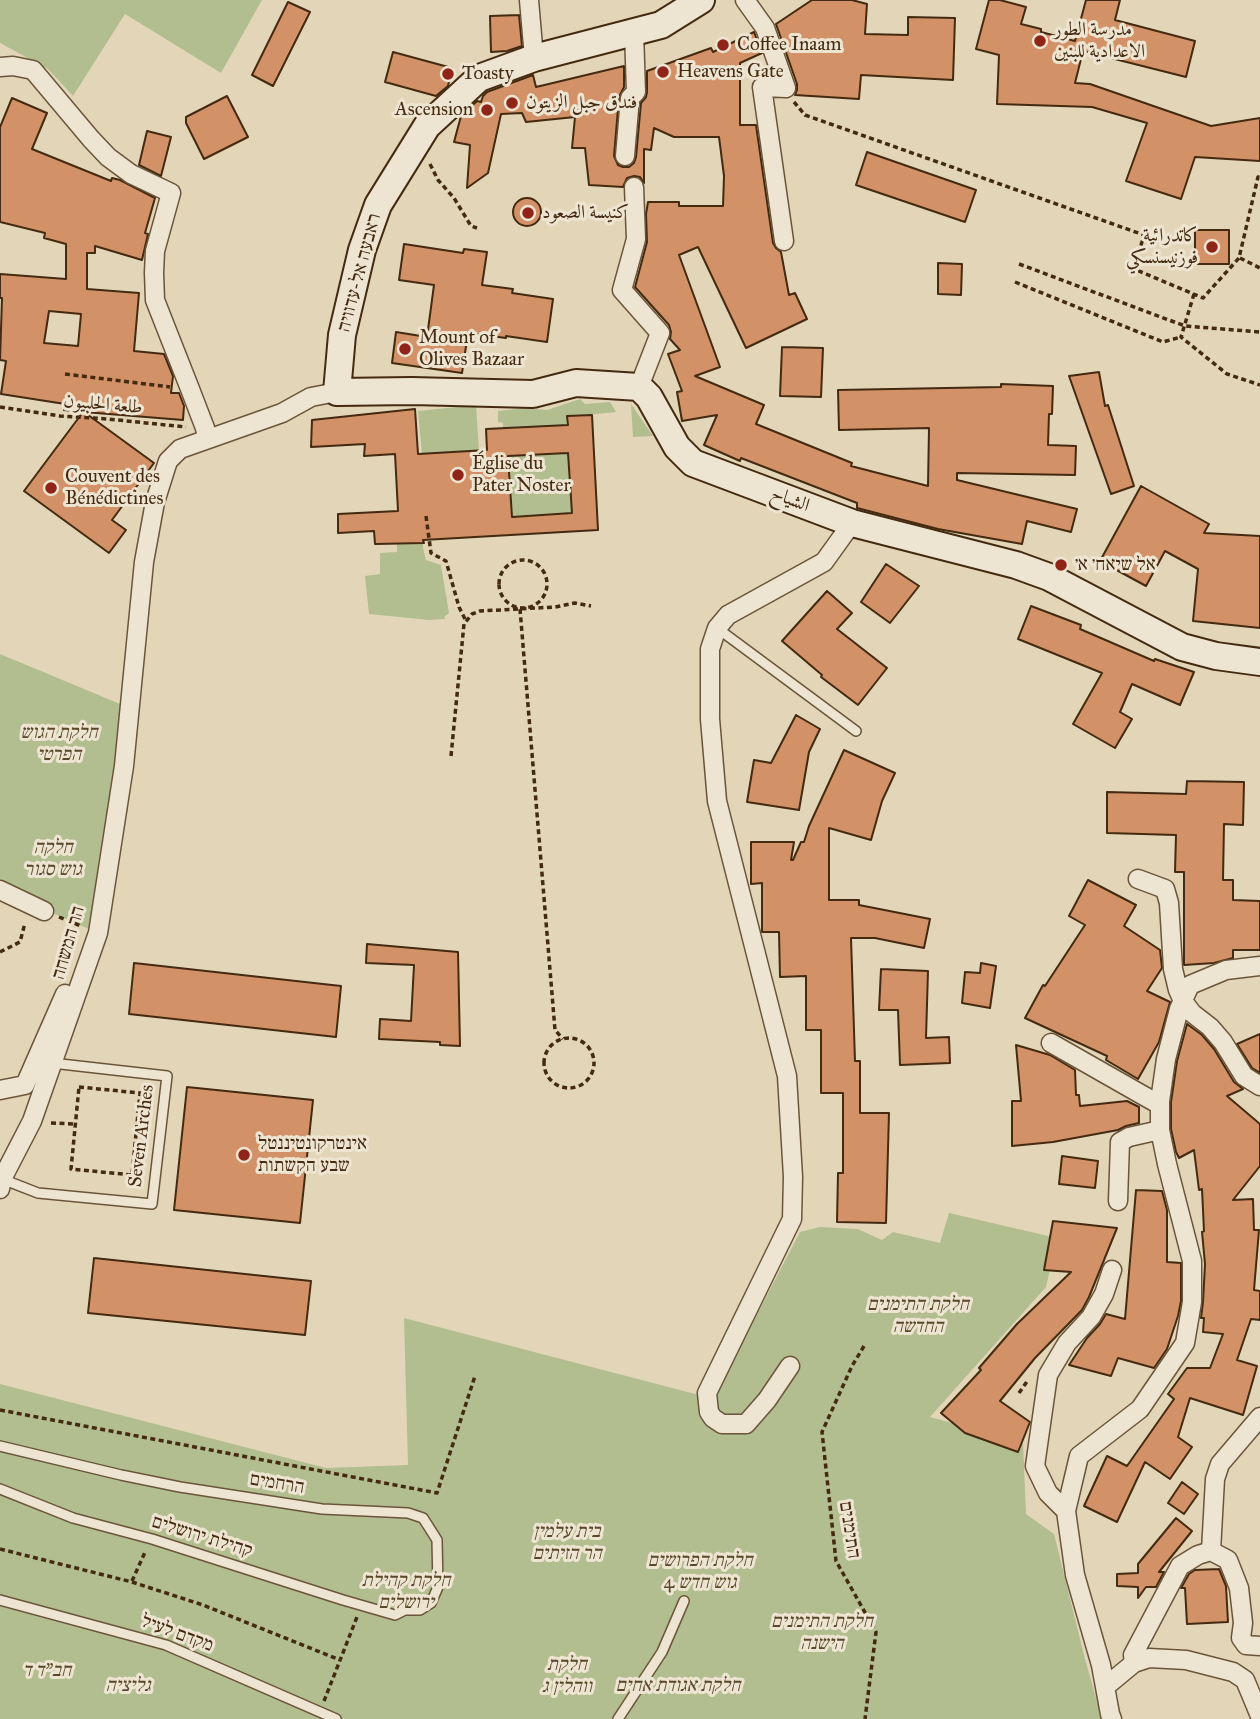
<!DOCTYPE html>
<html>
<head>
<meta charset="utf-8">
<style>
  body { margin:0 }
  canvas { display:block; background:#e3d6b8 }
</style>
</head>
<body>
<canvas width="1260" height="1719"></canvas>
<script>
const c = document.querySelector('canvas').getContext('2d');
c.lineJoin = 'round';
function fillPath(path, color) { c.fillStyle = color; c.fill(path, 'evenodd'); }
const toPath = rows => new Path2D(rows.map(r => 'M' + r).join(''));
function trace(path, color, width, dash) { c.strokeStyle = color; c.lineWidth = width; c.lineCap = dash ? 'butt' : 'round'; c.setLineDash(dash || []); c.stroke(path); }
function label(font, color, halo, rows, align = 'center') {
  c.font = font + ' "IM FELL Great Primer",Amiri,"Frank Ruhl Libre",serif'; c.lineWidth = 6; c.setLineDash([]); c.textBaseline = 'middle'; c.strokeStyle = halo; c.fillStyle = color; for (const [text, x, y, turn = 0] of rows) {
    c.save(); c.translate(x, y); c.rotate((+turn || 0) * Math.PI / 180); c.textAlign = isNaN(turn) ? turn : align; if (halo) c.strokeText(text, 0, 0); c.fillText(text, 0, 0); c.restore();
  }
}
const green = toPath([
  [0,0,262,0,221,73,125,14,73,96,48,69,0,43],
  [580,399,585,404,610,402,616,412,587,415,572,434,503,440,503,423,498,422,498,411,524,408,547,410],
  [631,404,653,436,633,437],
  [476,405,479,450,422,454,418,411],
  [568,453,572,513,512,517,508,456],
  [423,543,423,548,426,560,441,565,449,613,444,617,445,619,429,620,369,614,365,576,380,574,380,553,397,552,397,544],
  [0,654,125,706,98,933,0,890],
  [949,1213,1057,1238,1046,1287,930,1417,1023,1442,1026,1514,1054,1534,1085,1659,1102,1719,0,1719,0,1384,326,1468,408,1465,404,1318,699,1395,716,1393,800,1232,820,1227,858,1229,882,1240,893,1232,940,1243]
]);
const building = toPath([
  [812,0,852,0,867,4,865,34,908,35,908,17,955,18,953,80,861,75,859,99,795,95,797,90,797,84,776,24,812,0],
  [989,0,1000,0,1026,7,1021,24,1041,29,1041,32,1075,41,1086,0,1120,0,1115,20,1195,41,1186,77,1083,51,1075,83,1090,84,1211,126,1260,118,1260,161,1195,157,1181,199,1126,181,1147,123,1092,107,997,104,999,55,976,49,989,0],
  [288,2,310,12,273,86,252,75,288,2],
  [519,15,522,46,507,51,491,52,490,16,519,15],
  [754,32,762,53,740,63,740,125,756,125,773,243,776,248,781,252,789,295,795,293,807,319,746,348,698,247,679,255,720,367,695,376,764,405,756,424,852,463,851,466,928,486,929,428,839,430,838,390,1001,387,1001,384,1053,386,1052,414,1049,414,1048,445,1076,446,1075,475,957,473,957,480,1077,509,1071,532,1027,521,1022,544,938,529,857,508,857,503,741,458,740,461,704,445,717,415,682,421,677,392,682,391,668,354,680,350,670,339,671,332,669,325,635,287,647,242,646,214,648,202,679,202,679,206,723,206,724,176,719,137,674,137,654,128,651,150,644,149,644,183,640,177,634,176,627,178,623,187,589,185,585,148,572,148,575,117,526,122,522,113,501,114,488,173,467,188,470,145,454,142,461,116,477,101,481,102,483,96,487,92,533,75,536,87,624,66,624,87,619,97,614,156,618,165,623,167,629,167,634,163,636,157,641,103,646,97,647,92,647,71,711,48,713,52,754,32],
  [393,52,452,68,448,86,436,96,385,82,393,52],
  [227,96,248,137,204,159,186,123,186,117,227,96],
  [12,98,47,113,32,149,111,181,112,178,120,180,155,198,145,233,148,234,142,260,95,246,95,253,87,253,87,289,139,293,134,351,164,354,173,376,171,393,179,393,184,406,183,420,84,412,154,463,112,520,126,530,109,553,24,491,83,412,64,410,65,404,1,394,6,361,0,360,2,298,0,298,0,274,66,279,66,244,44,238,45,233,0,222,0,127,12,98],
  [49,311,81,314,78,346,44,343,49,311],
  [147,131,171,137,161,176,139,165,147,131],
  [867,152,976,190,965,222,856,185,867,152],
  '513 212a14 14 0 1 1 28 0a14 14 0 1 1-28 0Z',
  [1195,230,1229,230,1229,264,1195,264,1195,230],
  [404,244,463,253,464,249,487,252,482,285,513,289,512,293,553,299,547,342,506,336,506,338,468,333,462,373,392,363,396,332,427,337,434,285,399,280,404,244],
  [938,263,962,264,961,295,938,294,938,263],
  [782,347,823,348,821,397,780,396,782,347],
  [1099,372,1105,406,1108,405,1134,486,1111,494,1069,376,1099,372],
  [415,409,418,454,487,450,486,429,568,425,567,416,592,415,598,530,423,540,424,543,375,544,374,531,338,533,338,514,398,511,395,454,364,456,365,444,311,447,312,420,415,409],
  [568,453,572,513,512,517,508,456,568,453],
  [1141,486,1209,524,1204,533,1260,536,1260,628,1193,621,1198,569,1165,551,1146,586,1100,561,1141,486],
  [886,564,919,586,890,623,861,602,886,564],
  [827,591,852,613,837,629,887,668,858,705,821,677,822,675,782,641,827,591],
  [1031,606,1081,625,1080,629,1154,661,1155,659,1194,672,1180,705,1132,684,1120,712,1132,719,1115,748,1073,724,1102,673,1018,639,1031,606],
  [796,715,820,729,809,752,799,810,747,802,754,760,771,763,796,715],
  [844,750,895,773,882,801,871,840,829,828,829,900,859,900,859,905,930,919,924,948,875,938,851,938,855,1061,860,1061,860,1113,889,1113,886,1223,837,1222,838,1173,843,1173,843,1093,821,1093,821,1030,806,1030,806,976,780,977,779,932,762,932,762,883,751,884,751,842,794,842,791,860,793,860,801,842,804,842,809,826,844,750],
  [1187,781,1244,782,1243,825,1224,824,1223,880,1233,880,1233,900,1260,901,1260,950,1233,950,1233,958,1214,963,1184,965,1184,872,1175,872,1176,835,1107,833,1107,792,1186,794,1187,781],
  [1088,880,1136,905,1124,926,1160,950,1162,968,1147,991,1170,1002,1159,1042,1138,1079,1106,1060,1107,1056,1025,1018,1043,985,1045,986,1085,925,1069,916,1088,880],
  [367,944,458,952,460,1046,440,1045,440,1042,379,1039,380,1019,411,1021,414,965,366,963,367,944],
  [134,963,341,986,336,1037,129,1014,134,963],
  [981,963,996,966,990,1008,962,1003,965,972,980,973,981,963],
  [881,969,928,971,926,1038,949,1037,950,1063,900,1065,898,1010,879,1010,881,969],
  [1187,1024,1202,1035,1214,1049,1234,1082,1243,1089,1227,1096,1260,1124,1260,1166,1233,1200,1253,1199,1254,1230,1259,1230,1254,1290,1260,1291,1260,1320,1251,1319,1237,1360,1257,1366,1243,1415,1190,1398,1178,1437,1192,1447,1170,1479,1145,1462,1117,1522,1084,1506,1107,1456,1127,1466,1174,1399,1168,1394,1187,1368,1210,1368,1223,1334,1203,1332,1204,1318,1201,1318,1203,1302,1205,1264,1202,1232,1204,1231,1202,1189,1199,1190,1194,1150,1179,1158,1176,1152,1171,1129,1171,1102,1177,1061,1187,1024],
  [1260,1034,1260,1073,1252,1068,1237,1044,1260,1034],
  [1016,1045,1050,1055,1075,1070,1076,1095,1079,1095,1080,1106,1127,1101,1139,1107,1139,1123,1126,1126,1118,1130,1053,1142,1012,1146,1012,1101,1021,1101,1016,1045],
  [187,1087,313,1100,300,1223,174,1210,187,1087],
  [1062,1156,1098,1161,1095,1188,1059,1184,1062,1156],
  [1136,1190,1162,1191,1167,1210,1167,1262,1181,1263,1181,1301,1178,1316,1167,1349,1154,1368,1118,1358,1111,1376,1069,1365,1087,1338,1100,1324,1106,1314,1125,1319,1136,1190],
  [1053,1221,1117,1228,1089,1297,1082,1310,1035,1358,1000,1401,1030,1422,1018,1452,965,1433,941,1413,981,1370,979,1368,1017,1324,1071,1272,1044,1270,1053,1221],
  [94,1258,311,1281,305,1335,88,1313,94,1258],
  [1182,1482,1198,1494,1184,1514,1168,1503,1182,1482],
  [1176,1518,1192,1531,1159,1572,1164,1572,1156,1587,1146,1587,1138,1598,1138,1587,1117,1586,1117,1574,1138,1573,1138,1564,1176,1518],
  [1219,1569,1226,1586,1228,1622,1187,1624,1185,1588,1181,1588,1189,1574,1195,1570,1219,1569]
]);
const path = toPath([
  [794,102,805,115,1144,235,1134,269,1203,298,1239,258,1258,177,1260,177],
  [430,164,438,180,454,198,471,226,477,228],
  [1240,258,1260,268],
  [1019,264,1185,326,1260,332],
  [1015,282,1163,342,1181,337],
  [1194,294,1181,337,1227,374,1260,385],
  [65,374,170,387],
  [0,407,60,416,108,419,186,427],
  [426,516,431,553,446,561,459,607,466,621],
  '499 584a24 24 0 1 1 48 0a24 24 0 1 1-48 0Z',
  [520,609,555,1030,563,1039],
  [451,756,464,624,472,614,480,611,555,607,575,603,591,606],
  [59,917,81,926],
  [0,952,20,942,25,923],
  '544 1063a25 25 0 1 1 50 0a25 25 0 1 1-50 0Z',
  [79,1087,140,1093,132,1175,71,1169,79,1087],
  [51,1123,75,1124],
  [864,1346,852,1366,822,1432,836,1561,876,1632,865,1719],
  [1019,1393,1028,1380],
  [0,1410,437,1493,475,1376],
  [0,1549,132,1582,203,1605,340,1660],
  [132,1581,146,1550],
  [324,1701,357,1617]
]);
const lane = toPath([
  [717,628,856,731],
  [2,1179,38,1193,152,1204,167,1076,52,1063],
  [0,1446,121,1475,180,1487,322,1509,408,1513,423,1518,437,1540,438,1587,431,1603,420,1610,405,1610,395,1615,343,1600,152,1539,73,1518,0,1489],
  [0,1600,166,1645,336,1719],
  [618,1719,662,1652,684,1601]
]);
const street = toPath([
  [529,0,534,58],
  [745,0,765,28,786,88,762,87,784,241],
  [0,67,13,66,33,70,91,139,108,157,131,174,171,193,155,251,154,273,155,300,190,389,205,428,207,439],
  [625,156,630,98,636,92,634,32],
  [634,187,636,239,622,290,660,333,639,387],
  [1138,879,1165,889,1169,903,1173,969,1178,990,1183,1001,1192,1013,1210,1027,1223,1042,1244,1076,1260,1086],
  [0,890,44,911],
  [1051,1043,1160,1105],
  [0,1090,25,1085,65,994],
  [0,1189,2,1179,32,1121,98,933,124,766,144,562,155,502,168,461,180,449,282,413,311,397,337,392],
  [1118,1201,1120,1142,1129,1137,1160,1130],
  [790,1366,767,1400,746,1424,722,1424,713,1418,709,1412,707,1393,792,1219,793,1177,787,1076,717,801,710,719,710,649,717,628,728,615,824,562,852,523],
  [1066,1511,1048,1493,1035,1466,1048,1375,1067,1343,1091,1317,1104,1294,1112,1270],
  [1211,1551,1215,1479,1220,1464,1260,1417],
  [1134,1663,1133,1655,1180,1566,1198,1555,1211,1551,1228,1560,1239,1588,1243,1623,1241,1638,1246,1645,1260,1646],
  [1105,1687,1134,1663,1149,1658,1186,1660,1233,1672,1245,1680,1260,1716],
  [1112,1719,1110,1714,1101,1665,1075,1575,1066,1511,1079,1456,1140,1409,1185,1343,1192,1302,1192,1261,1167,1164,1160,1130,1160,1101,1166,1059,1179,1009,1190,985,1226,970,1260,966]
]);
const secondary = toPath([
  [701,0,661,25,534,58,479,78,427,126,378,205,362,250,342,335,337,392,412,391,533,394,576,383,639,387,649,397,677,447,693,463,852,523,1016,565,1049,577,1182,647,1216,656,1260,662]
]);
const markers = [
  [1040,41,7,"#8f2418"],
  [723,45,7,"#8f2418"],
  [663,72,7,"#8f2418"],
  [448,74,7,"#8f2418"],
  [512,103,7,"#8f2418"],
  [487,110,7,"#8f2418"],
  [528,213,7,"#8f2418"],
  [1212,247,7,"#8f2418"],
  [405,349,7,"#8f2418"],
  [458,475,7,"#8f2418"],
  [51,488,7,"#8f2418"],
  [1061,565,7,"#8f2418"],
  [244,1155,7,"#8f2418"]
];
const poiNames = [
  ["مدرسة الطور",1054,30],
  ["الاعدادية للبنين",1054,52],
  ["Coffee Inaam",737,45],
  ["Heavens Gate",677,72],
  ["Toasty",462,74],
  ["فندق جبل الزيتون",526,103],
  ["Ascension",473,110,"right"],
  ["كنيسة الصعود",542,213],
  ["كاتدرائية",1198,236,"right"],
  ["فوزنيسنسكي",1198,258,"right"],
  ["Mount of",419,338],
  ["Olives Bazaar",419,360],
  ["Église du",472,464],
  ["Pater Noster",472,486],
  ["Couvent des",65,477],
  ["Bénédictines",65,499],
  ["אל שיאח׳ א׳",1075,565],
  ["אינטרקונטיננטל",258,1144],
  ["שבע הקשתות",258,1166]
];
const streetNames = [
  ["ראבעה אל-עדוויה",360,273,-75],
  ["طلعة الحلبيون",103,405,5],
  ["الشياح",790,500,21],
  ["הר המשחה",69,943,-74],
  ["Seven Arches",142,1136,-83],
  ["הרחמים",277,1484,9],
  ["התימנים",849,1530,81],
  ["קהילת ירושלים",202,1537,17],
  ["מקדם לעיל",177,1634,20]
];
const parkNames = [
  ["חלקת הגוש",59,733],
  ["הפרטי",59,755],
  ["חלקה",53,848],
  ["גוש סגור",53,870],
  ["חלקת התימנים",918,1305],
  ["החדשה",918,1327],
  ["בית עלמין",567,1532],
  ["הר הזיתים",567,1554],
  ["חלקת הפרושים",700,1561],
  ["גוש חדש 4",700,1583],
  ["חלקת קהילת",406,1581],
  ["ירושלים",406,1603],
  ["חלקת התימנים",822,1622],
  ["הישנה",822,1644],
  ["חלקת",567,1665],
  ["ווהלין ג",567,1687],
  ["חב\"ד ד",47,1671],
  ["גליציה",128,1686],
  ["חלקת אגודת אחים",678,1686]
];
fillPath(green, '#b2be90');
fillPath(building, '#d29166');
trace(building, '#432a10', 2);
trace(lane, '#6b553a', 12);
trace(street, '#6b553a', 21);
trace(secondary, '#432a10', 30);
trace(path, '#432a10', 3.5, [5, 3.5]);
trace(lane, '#ede4d1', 9);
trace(street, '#ede4d1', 18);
trace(secondary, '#ede4d1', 26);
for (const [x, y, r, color] of markers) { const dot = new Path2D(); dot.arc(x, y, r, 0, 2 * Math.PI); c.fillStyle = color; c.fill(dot); trace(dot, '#ede4d1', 2.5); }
label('19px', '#432a10', '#ede4d1', poiNames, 'left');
label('19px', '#432a10', '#ede4d1', streetNames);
label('italic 19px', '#59482a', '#ede4d1', parkNames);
</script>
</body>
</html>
